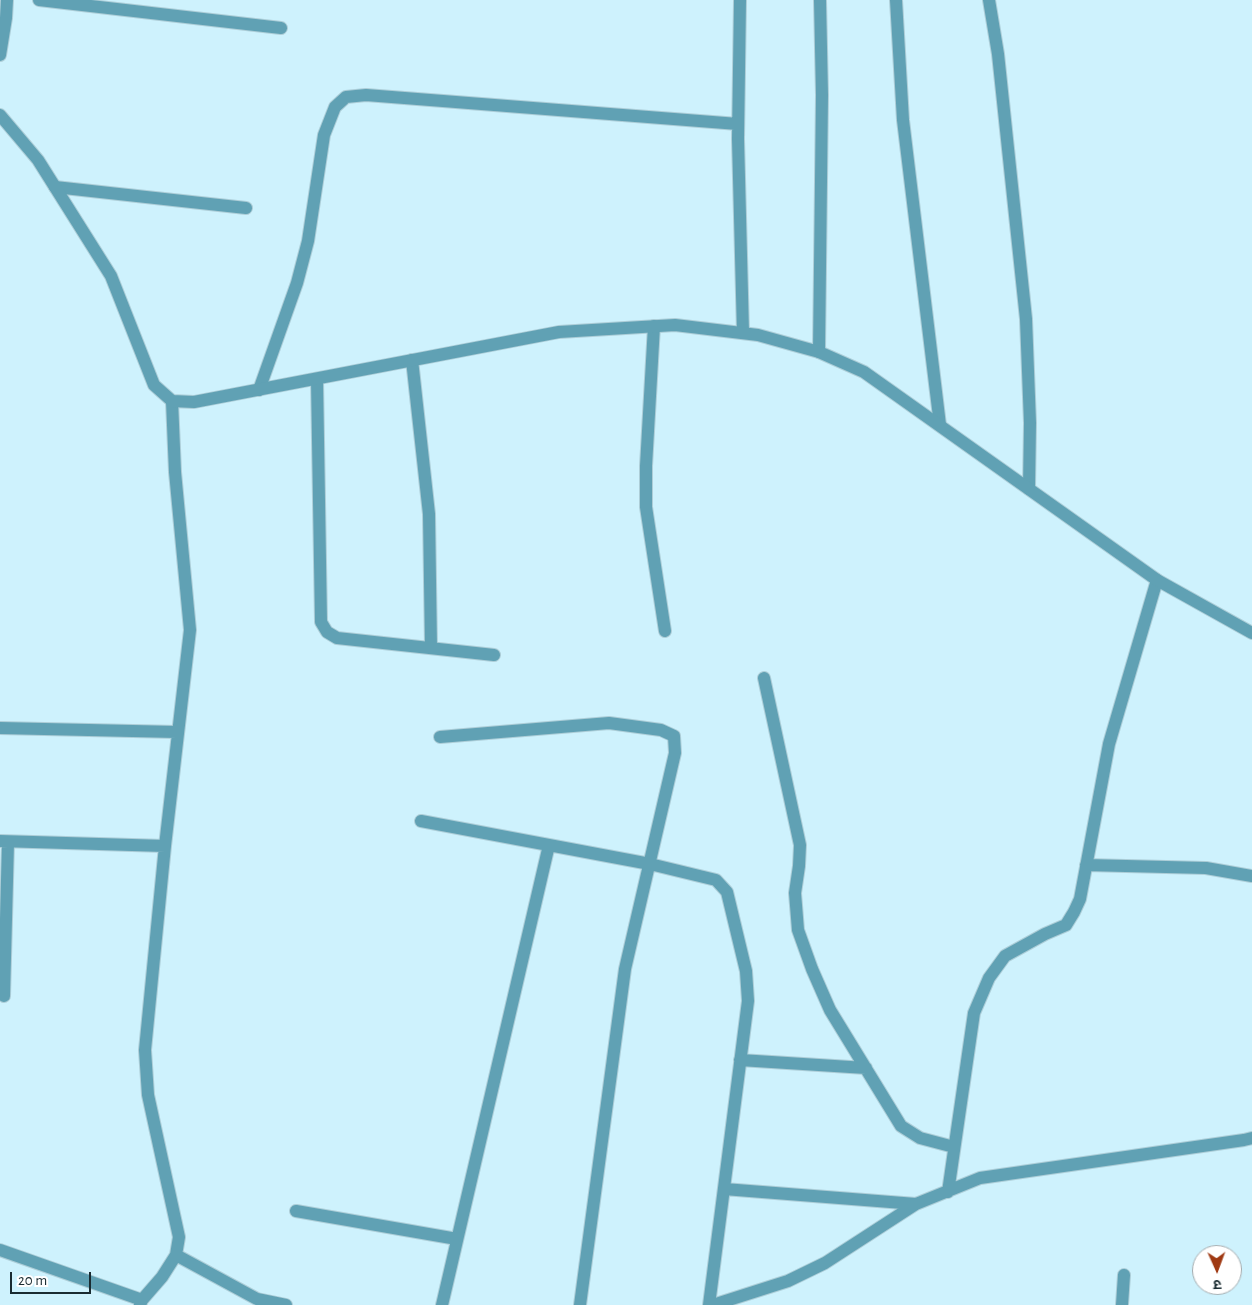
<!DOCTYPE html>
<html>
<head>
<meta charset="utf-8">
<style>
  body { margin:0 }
  #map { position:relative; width:1252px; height:1305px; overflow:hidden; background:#cef2fd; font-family:"Alegreya Sans","Noto Sans Devanagari",sans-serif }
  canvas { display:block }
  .north { position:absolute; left:1192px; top:1245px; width:50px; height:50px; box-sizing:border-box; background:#fff; border:1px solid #a3aaad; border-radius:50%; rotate:178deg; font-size:14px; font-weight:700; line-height:20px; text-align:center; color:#192b31 }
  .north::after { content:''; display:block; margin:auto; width:18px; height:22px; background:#9f3912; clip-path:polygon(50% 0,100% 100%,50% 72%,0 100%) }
  .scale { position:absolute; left:10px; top:1272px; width:81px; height:22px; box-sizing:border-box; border:2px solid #192b31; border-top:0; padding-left:6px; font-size:15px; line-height:18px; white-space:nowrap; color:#192b31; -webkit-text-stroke:4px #fff; paint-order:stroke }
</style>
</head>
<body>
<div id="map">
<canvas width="1252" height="1305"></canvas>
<div class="north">उ</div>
<div class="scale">20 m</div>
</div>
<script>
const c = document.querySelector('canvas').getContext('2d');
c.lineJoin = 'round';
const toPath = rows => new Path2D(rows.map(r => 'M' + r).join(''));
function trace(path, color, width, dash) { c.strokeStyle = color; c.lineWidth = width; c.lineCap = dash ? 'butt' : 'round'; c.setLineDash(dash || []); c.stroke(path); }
const minor = toPath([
  [39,0,281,28],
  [740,0,738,139,743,333],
  [896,0,903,120,940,425],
  [989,0,998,54,1026,319,1030,423,1029,489],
  [0,55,6,18,7,0],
  [55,187,246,208],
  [654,326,646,466,646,507,665,631],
  [819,352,822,95,820,0],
  [412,360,429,514,431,648],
  [317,379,321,622,327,632,337,638,494,655],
  [259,390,297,283,308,241,324,135,335,107,346,97,366,95,738,124],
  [764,678,800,845,799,866,795,893,798,930,812,969,830,1010,901,1126,920,1138,954,1147],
  [0,728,177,732],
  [440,737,609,723,661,730,674,736,675,753,625,969,580,1305],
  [421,821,650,864,716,880,727,892,746,971,748,1001,709,1305],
  [0,841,165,846],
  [1086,865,1206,868,1252,876],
  [4,996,8,842],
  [740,1060,866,1068],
  [724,1189,916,1204],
  [948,1192,974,1013,989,978,1005,956,1045,934,1066,925,1074,912,1080,899,1109,744,1157,580],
  [296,1211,457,1239],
  [0,1250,142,1300],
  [176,1255,257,1299,286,1305],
  [140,1305,142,1300,162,1277,176,1255,179,1237,148,1095,145,1050,165,846,190,630,175,472,172,401],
  [442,1305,549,845],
  [713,1305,788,1281,825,1263,916,1204,980,1178,1244,1140,1252,1138],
  [1122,1305,1124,1275]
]);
const tertiary = toPath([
  [0,115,38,160,111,276,154,385,172,401,194,402,559,332,675,325,758,335,819,352,864,372,1157,580,1252,633]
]);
trace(minor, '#adced8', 14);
trace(tertiary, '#adced8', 14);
trace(minor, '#60a1b4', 12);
trace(tertiary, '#60a1b4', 12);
</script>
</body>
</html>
